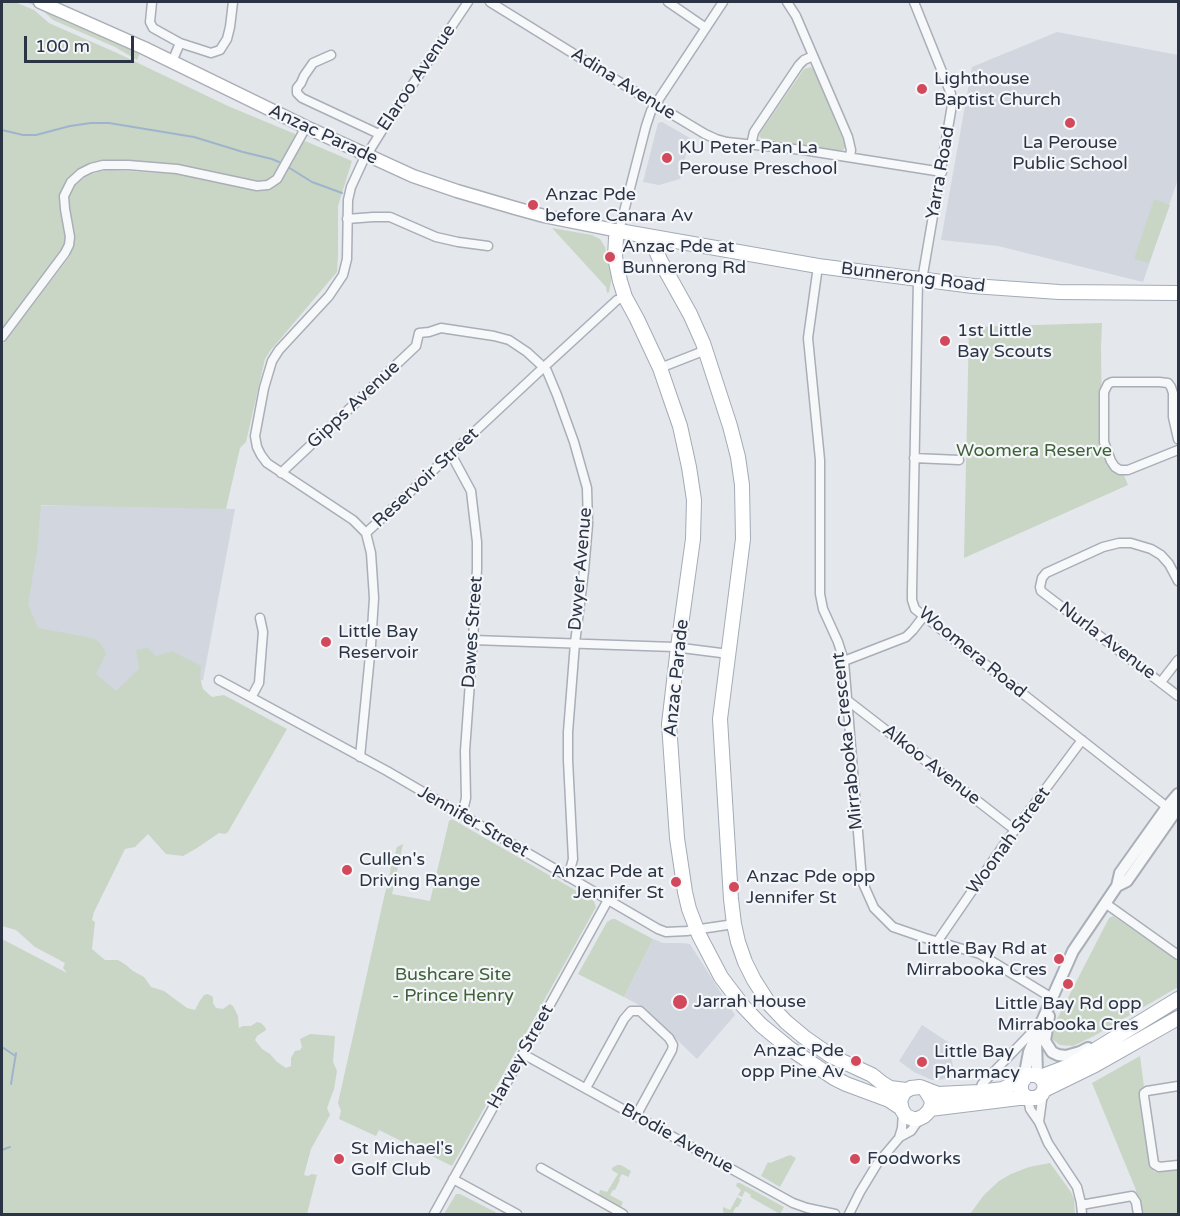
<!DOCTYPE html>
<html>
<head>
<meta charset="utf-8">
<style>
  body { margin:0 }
  #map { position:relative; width:1180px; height:1216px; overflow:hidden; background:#e4e7ec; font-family:"Varela Round",sans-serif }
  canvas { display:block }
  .frame { position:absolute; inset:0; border:3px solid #2b3445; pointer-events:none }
  .scale { position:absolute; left:24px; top:36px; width:110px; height:27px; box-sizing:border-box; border:3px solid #2b3445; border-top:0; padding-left:8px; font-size:18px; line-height:21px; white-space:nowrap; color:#2b3445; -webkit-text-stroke:4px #f4f6f9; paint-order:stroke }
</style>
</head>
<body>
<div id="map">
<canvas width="1180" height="1216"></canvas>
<div class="frame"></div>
<div class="scale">100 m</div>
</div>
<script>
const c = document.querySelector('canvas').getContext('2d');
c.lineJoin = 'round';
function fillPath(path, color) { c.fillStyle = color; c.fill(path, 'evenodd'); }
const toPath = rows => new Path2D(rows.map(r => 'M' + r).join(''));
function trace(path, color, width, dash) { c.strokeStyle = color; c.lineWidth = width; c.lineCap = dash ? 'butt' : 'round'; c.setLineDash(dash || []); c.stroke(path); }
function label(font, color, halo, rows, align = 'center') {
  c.font = font + ' "Varela Round",sans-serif'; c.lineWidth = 4.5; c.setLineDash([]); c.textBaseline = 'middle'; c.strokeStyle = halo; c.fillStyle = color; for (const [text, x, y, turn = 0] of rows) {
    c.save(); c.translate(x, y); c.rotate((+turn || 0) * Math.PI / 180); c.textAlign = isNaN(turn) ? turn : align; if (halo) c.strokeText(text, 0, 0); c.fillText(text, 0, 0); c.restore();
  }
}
const built = toPath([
  [1057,32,1178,55,1178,179,1143,282,998,246,941,240,972,67],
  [662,122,690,138,680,179,659,185,643,182,658,123],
  [95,505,235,509,203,680,2,737,2,506],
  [653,939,663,943,682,943,690,944,735,1015,697,1059,643,1007,624,997],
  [922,1025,948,1042,955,1076,939,1080,932,1080,914,1072,899,1061]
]);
const green = toPath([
  [2,2,15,2,34,10,49,23,117,53,228,106,295,134,296,137,275,175,270,180,264,182,184,166,105,161,66,184,66,245,63,252,2,332],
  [26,2,34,3,141,51,137,60,115,47,53,20,40,8],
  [811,67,814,70,844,142,846,147,843,150,838,151,764,141,759,136,760,133,804,69],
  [305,141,352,161,338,206,338,254,337,272,270,351,265,359,246,442,240,448,226,509,41,505,37,551,28,604,38,628,87,637,95,639,101,644,106,654,96,674,116,691,139,669,136,650,148,648,156,656,172,651,201,666,200,678,203,689,212,697,224,695,287,729,228,832,225,834,219,833,197,848,183,856,166,854,148,834,135,847,125,849,94,912,92,920,95,922,92,949,105,960,118,960,126,965,133,971,144,977,151,987,164,991,187,1008,195,1010,199,1002,204,995,208,994,213,997,213,1003,216,1008,223,1009,230,1004,233,1006,238,1016,239,1028,243,1026,251,1026,257,1022,261,1023,265,1027,266,1030,257,1036,255,1040,262,1049,270,1054,277,1062,286,1068,291,1066,291,1058,295,1051,300,1050,302,1047,300,1039,310,1034,335,1036,333,1062,337,1071,334,1089,327,1108,330,1115,311,1149,304,1175,308,1176,312,1174,317,1175,307,1214,2,1214,2,939,67,973,63,968,65,963,35,947,16,930,2,926,2,345,70,256,74,244,75,235,69,207,69,197,75,185,85,177,99,171,110,170,178,174,255,190,265,190,270,188,282,180,300,147],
  [1154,199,1170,205,1149,263,1134,259],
  [552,228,592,235,600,239,605,247,612,277,609,292,607,293,606,287],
  [1102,323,1101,347,1102,437,1118,473,1124,475,1128,485,964,558,969,327],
  [452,819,594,901,596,907,452,1166,379,1130,376,1136,339,1119,341,1111,338,1103,385,893,389,880,392,859,395,854,397,847,403,844,392,894,430,901,449,821],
  [1113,916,1178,961,1178,987,1094,1036,1073,1046,1060,1045,1052,1039,1055,1023,1109,918],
  [612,919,615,919,653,939,624,997,578,974,607,922],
  [1140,1056,1144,1087,1141,1098,1153,1170,1155,1172,1178,1170,1178,1214,1143,1214,1139,1198,1135,1194,1136,1190,1092,1083],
  [790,1155,796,1158,780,1187,761,1176,768,1162,770,1163],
  [1050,1163,1071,1192,1074,1199,1075,1214,970,1214,984,1195,999,1181,1011,1174,1029,1167],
  [617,1165,621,1165,631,1171,627,1180,628,1177,622,1174,619,1179,620,1180,615,1190,613,1190,610,1195,623,1202,620,1209,601,1198,599,1194,600,1190,601,1190,607,1192,618,1174,612,1170,612,1168],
  [737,1183,740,1183,784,1207,780,1214,750,1197,751,1195,745,1191,742,1197,738,1195,737,1197,742,1200,738,1207,736,1207,733,1212,735,1214,724,1214,723,1211,723,1207,730,1210,741,1190,736,1186],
  [456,1194,460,1194,499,1214,444,1214]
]);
const stream = toPath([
  [2,130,23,135,36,135,70,126,91,123,109,123,194,137,243,152,272,159,279,162],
  [288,167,312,182,342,193],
  [2,1047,14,1055],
  [11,1084,16,1053],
  [2,1150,10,1147]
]);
const minor = toPath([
  [152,2,150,22,153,28,180,43,211,53,220,50,227,39,230,27,233,2],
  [490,2,655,104,705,134,716,139,727,142,803,150,942,172],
  [668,2,706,28],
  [787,2,796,16,848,137,851,150,850,157],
  [914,2,951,94,952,105,922,280],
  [331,55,313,63,304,76,301,83,297,88,297,93,302,98,379,134],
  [172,62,180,43],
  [751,145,754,132,799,65,804,60,813,56],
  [347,219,373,217,390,217,436,237,458,242,488,246],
  [619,231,646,126,651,111,723,2],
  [818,266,808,338,820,460,820,594,823,609,838,642,844,661,862,881,874,908,893,927,925,938,980,954,1052,998],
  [918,279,912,591,912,600,915,609,1167,807],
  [2,337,65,253,69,245,70,237,65,209,64,196,71,182,81,173,91,168,103,165,128,165,177,169,257,186,268,185,277,179,306,127],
  [660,368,706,350],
  [1178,439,1173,417,1173,393,1171,387,1168,383,1159,382,1112,382,1108,384,1104,392,1104,442,1111,461,1115,467,1120,470,1128,470,1178,450],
  [451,454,471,491,477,542,477,569,473,640,465,751,466,798,462,815],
  [914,458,959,460],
  [281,473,416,346,419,333,429,332,441,328,494,336,509,340,527,352,540,364,547,371,557,395,574,442,587,488,588,524,584,571,575,643,568,732,568,760,573,859,568,877],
  [366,533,544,367,617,300,625,297],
  [1178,581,1169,564,1161,555,1151,549,1131,543,1119,543,1103,547,1046,573,1042,578,1040,587,1041,591,1178,696],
  [473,640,674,647,729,654],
  [844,661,906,637,913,630,923,617],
  [219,680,387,771,658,929,666,932,687,931,734,924],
  [1161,682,1178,660],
  [252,696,259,683,263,632,260,618],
  [847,700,1015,830],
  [360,757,371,645,374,598,371,553,366,533,353,520,267,463,261,455,257,447,255,436,264,388,272,361,279,350,329,296,343,275,347,259,348,200,351,187,363,161,386,124,468,2],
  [1105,903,1178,955],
  [937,942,1003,846,1082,740],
  [523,1054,793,1203,807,1208,835,1214],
  [1178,1086,1147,1091,1144,1093,1144,1096,1154,1164,1159,1167,1178,1165],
  [586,1088,624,1019,631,1011,640,1011,669,1038,673,1045,672,1050,636,1116],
  [979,1092,982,1084,1038,1026],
  [1028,1098,1030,1109,1039,1122,1048,1143,1077,1187,1081,1203,1082,1214],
  [1039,1122,1043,1093],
  [900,1137,911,1131,920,1118],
  [541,1168,623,1214],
  [453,1179,517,1214],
  [1081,1205,1132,1196,1136,1202,1138,1214],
  [434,1214,608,900],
  [849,1214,860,1192,877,1164,899,1138,902,1128,903,1112]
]);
const tertiary = toPath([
  [1117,886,1127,881,1178,808],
  [1049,1016,1045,1041,1052,1052,1058,1055,1066,1056,1080,1052,1088,1048],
  [1036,1040,1037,1075],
  [1024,1078,1029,1052,1052,998,1073,951,1117,886,1120,873,1167,807,1178,794]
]);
const secondary = toPath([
  [40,2,144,48,306,127,413,176,457,191,515,208,544,216,619,231]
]);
const primary = toPath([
  [650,237,661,262,690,314,703,343,730,426,738,457,742,485,743,539,720,719,731,899,734,924,738,942,745,962,754,980,770,1005,786,1022,804,1037,831,1056,872,1075,882,1083,890,1088,906,1090],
  [1040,1077,1069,1066,1178,999],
  [1044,1090,1095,1065,1178,1018],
  [926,1091,931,1099,932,1104,929,1111,924,1116,918,1119,913,1119,906,1116,902,1110,900,1101,904,1092,911,1088,920,1087,938,1094,979,1092,1003,1089,1022,1079],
  [901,1108,889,1100,846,1084,834,1078,789,1048,761,1025,743,1006,721,977,699,935,689,909,685,892,677,838,669,724,678,647,693,539,694,500,689,467,680,426,672,403,660,368,637,319,625,297,620,281,615,257,616,238,619,231,818,266,973,286,1059,292,1178,293],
  [930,1109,1019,1098,1036,1098,1042,1094,1045,1087,1043,1080,1037,1075,1027,1075,1021,1083,1021,1092,1027,1098]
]);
const markers = [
  [922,89,6,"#d1495b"],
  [1070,123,6,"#d1495b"],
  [667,158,6,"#d1495b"],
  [533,205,6,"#d1495b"],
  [610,257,6,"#d1495b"],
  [945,341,6,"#d1495b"],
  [326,642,6,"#d1495b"],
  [347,870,6,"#d1495b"],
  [676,882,6,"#d1495b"],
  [734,887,6,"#d1495b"],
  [1059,959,6,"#d1495b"],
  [1068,984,6,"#d1495b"],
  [680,1002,8,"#d1495b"],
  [856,1061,6,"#d1495b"],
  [922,1062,6,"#d1495b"],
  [339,1159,6,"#d1495b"],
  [855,1159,6,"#d1495b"]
];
const streetNames = [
  ["Elaroo Avenue",417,78,-56],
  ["Adina Avenue",623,84,32],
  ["Anzac Parade",323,135,25],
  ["Yarra Road",941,173,-80],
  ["Bunnerong Road",913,278,7],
  ["Gipps Avenue",354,405,-43],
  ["Reservoir Street",426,478,-43],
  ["Dwyer Avenue",581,569,-85],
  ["Dawes Street",473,632,-86],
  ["Nurla Avenue",1107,641,37],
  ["Woomera Road",972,653,39],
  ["Anzac Parade",677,678,-84],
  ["Mirrabooka Crescent",848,741,-96],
  ["Alkoo Avenue",931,765,38],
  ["Jennifer Street",473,822,30],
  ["Woonah Street",1009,841,-54],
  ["Harvey Street",521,1057,-61],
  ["Brodie Avenue",677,1139,29]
];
const poiNames = [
  ["Lighthouse",934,79],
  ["Baptist Church",934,100],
  ["La Perouse",1070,143,"center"],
  ["Public School",1070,164,"center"],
  ["KU Peter Pan La",679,148],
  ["Perouse Preschool",679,169],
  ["Anzac Pde",545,195],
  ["before Canara Av",545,216],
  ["Anzac Pde at",622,247],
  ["Bunnerong Rd",622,268],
  ["1st Little",957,331],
  ["Bay Scouts",957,352],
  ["Little Bay",338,632],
  ["Reservoir",338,653],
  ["Cullen's",359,860],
  ["Driving Range",359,881],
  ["Anzac Pde at",664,872,"right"],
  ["Jennifer St",664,893,"right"],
  ["Anzac Pde opp",746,877],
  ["Jennifer St",746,898],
  ["Little Bay Rd at",1047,949,"right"],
  ["Mirrabooka Cres",1047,970,"right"],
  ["Jarrah House",694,1002],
  ["Little Bay Rd opp",1068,1004,"center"],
  ["Mirrabooka Cres",1068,1025,"center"],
  ["Anzac Pde",844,1051,"right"],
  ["opp Pine Av",844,1072,"right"],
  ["Little Bay",934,1052],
  ["Pharmacy",934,1073],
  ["St Michael's",351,1149],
  ["Golf Club",351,1170],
  ["Foodworks",867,1159]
];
const parkNames = [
  ["Woomera Reserve",1034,451],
  ["Bushcare Site",453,975],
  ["- Prince Henry",453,996]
];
fillPath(built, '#d2d6de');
fillPath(green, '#c9d6c5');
trace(stream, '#9fb4cc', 2);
trace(minor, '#a9aeb7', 11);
trace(tertiary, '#a9aeb7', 14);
trace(secondary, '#a9aeb7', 15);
trace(primary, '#a3abb8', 16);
trace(minor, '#f7f8fa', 8);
trace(tertiary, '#f7f8fa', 10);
trace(secondary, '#fff', 12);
trace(primary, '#fff', 14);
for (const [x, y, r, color] of markers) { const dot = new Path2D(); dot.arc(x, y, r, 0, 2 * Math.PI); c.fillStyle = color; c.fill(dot); trace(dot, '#f4f6f9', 2); }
label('18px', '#2b3445', '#f4f6f9', streetNames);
label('18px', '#2b3445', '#f4f6f9', poiNames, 'left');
label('18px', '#3f6138', '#f4f6f9', parkNames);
</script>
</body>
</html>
